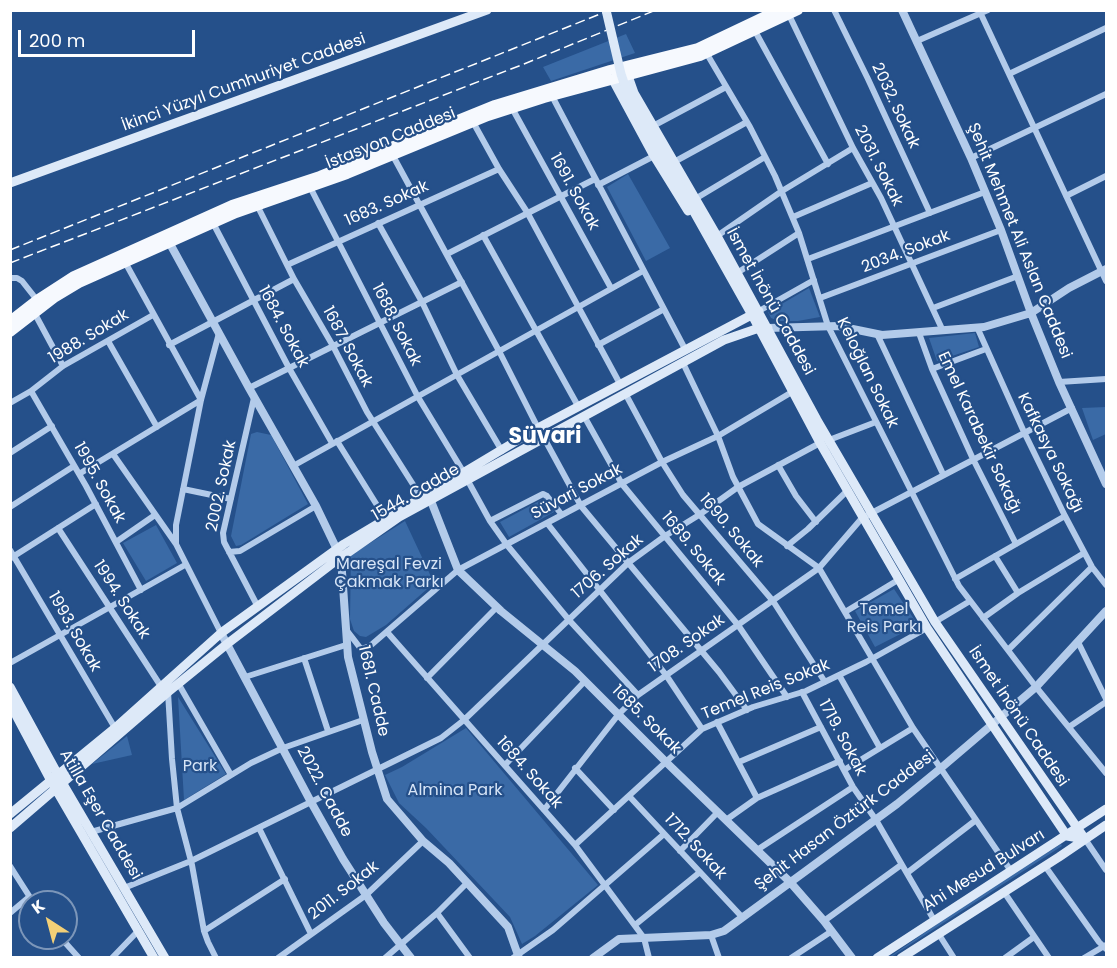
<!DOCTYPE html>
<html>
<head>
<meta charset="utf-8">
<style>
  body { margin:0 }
  #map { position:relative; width:1117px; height:968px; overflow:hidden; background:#25508a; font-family:Poppins,sans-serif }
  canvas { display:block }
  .frame { position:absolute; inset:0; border:12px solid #fff; pointer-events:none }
  .north { position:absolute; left:18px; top:890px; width:60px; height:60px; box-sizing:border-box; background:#25508a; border:2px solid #7c96b9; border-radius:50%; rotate:324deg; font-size:16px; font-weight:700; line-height:24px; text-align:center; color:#fff }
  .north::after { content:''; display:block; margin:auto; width:21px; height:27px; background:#f3d077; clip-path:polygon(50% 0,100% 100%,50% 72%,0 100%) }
  .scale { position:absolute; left:18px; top:30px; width:177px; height:27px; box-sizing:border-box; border:3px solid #fff; border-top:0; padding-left:8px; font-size:18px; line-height:21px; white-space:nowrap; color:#fff; -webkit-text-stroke:4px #25508a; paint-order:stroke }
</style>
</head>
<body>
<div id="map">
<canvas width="1117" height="968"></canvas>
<div class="frame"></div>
<div class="north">K</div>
<div class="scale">200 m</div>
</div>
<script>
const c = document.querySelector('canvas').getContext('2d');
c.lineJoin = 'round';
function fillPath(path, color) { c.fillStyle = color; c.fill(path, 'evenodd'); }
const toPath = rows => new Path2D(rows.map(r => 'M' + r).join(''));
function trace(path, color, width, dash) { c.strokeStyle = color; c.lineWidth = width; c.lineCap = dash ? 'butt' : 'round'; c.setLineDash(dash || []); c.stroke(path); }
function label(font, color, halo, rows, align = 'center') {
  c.font = font + ' Poppins,sans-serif'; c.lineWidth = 4.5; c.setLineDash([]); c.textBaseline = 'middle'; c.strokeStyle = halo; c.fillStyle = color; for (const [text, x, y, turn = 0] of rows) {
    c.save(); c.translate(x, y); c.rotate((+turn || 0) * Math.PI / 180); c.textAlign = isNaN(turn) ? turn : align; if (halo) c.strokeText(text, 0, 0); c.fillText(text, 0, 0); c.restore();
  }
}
const green = toPath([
  [626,34,635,53,551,81,543,67],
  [628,174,670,248,646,261,607,187],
  [809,288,820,317,798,321,779,321,771,318,768,312],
  [975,333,979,347,937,361,929,338],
  [1106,407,1106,434,1093,440,1082,408],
  [257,432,271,435,308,504,241,545,236,546,231,536,251,434],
  [545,498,554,512,509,537,500,522],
  [405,521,434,583,386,625,366,637,360,636,354,631,350,619,351,555],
  [156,525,177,563,146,581,123,543],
  [894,589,918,625,875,647,855,611],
  [178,697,226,774,184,800],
  [466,728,598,885,535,936,522,944,510,917,426,828,399,803,385,775,402,767],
  [127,736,132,755,92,764],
  [1061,844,1062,846,891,957,888,958,956,911]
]);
const minor = toPath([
  [834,10,868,79,930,213],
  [979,10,1106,281],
  [789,15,853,148,881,198,943,331],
  [755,31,828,164],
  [917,41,988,10],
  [707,54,750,127,775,176,799,233,828,326,959,586,1036,687,1106,773],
  [1009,74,1106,28],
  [552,96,685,349],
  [512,108,611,288],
  [473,122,499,169,527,212,620,384],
  [653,126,726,87],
  [392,154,499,351,538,428],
  [971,158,1106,94],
  [674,162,747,122],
  [598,185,654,156],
  [310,187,418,397,464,473],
  [1066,196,1106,176],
  [695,199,765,157],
  [257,205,294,279,333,346,367,412,421,497],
  [793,217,872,183],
  [213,223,289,368,332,443],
  [378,223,422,302,457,375,502,451],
  [483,235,578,406],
  [717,236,782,191,853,148],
  [447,254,595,179],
  [808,259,985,192],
  [287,265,499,169],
  [737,273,799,233],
  [10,278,17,278,22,281,37,300],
  [820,298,1001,230],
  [933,308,1018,276],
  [759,311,814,280],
  [35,314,63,366],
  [977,327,1024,432,1065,516,1092,567,1106,585],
  [219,333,201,400,176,525,176,544,221,633],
  [919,333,932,369,973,459,1016,544],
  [877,334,943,474],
  [108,341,157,427],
  [169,345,294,279],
  [598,345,664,309],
  [683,363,718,436,733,477,758,524,819,568,913,728,1011,871],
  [932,369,986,349],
  [1059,382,1106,379],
  [249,388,462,282],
  [31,391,86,486,141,590],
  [625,393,662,462,683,495,773,601,825,682],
  [254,398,223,533,224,542,258,607],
  [10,403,31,391,63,366,153,315],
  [584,416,622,484,738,625,787,697],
  [544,438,581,506,719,672,747,710],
  [829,440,876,422],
  [337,441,385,518],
  [10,453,52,426],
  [113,454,176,544],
  [778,465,796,496,816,522],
  [293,466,643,271],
  [79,474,201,400,125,262],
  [468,481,490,521,507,545,569,620,638,695],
  [183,489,231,499],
  [10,507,74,466],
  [490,521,543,494,547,496,562,515],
  [547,523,666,675,702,729],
  [58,528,162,688],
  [116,542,155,515],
  [787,546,808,529,847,491],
  [10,550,115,728],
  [229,552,240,551,316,506],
  [995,556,1018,593],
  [11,558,96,504],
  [955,579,1065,516],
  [845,612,898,580],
  [983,618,1018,593,1084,553],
  [935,622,970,601],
  [348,632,361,649,370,646,458,570,662,462,718,436,792,392],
  [387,632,575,845,644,938,649,958],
  [1078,642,1106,699],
  [1008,650,1092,567],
  [304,658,328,731],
  [10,663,185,565],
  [839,675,880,748],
  [245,677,346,645],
  [427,678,497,607],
  [178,683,231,775],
  [168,692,172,759,177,808,192,865,204,931,208,942,216,958],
  [802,692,853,787,876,820,934,920],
  [717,722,757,798],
  [1069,727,1106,702],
  [739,762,821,727],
  [505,765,585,681],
  [575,768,614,810],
  [844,770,913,728],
  [629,796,742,917],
  [544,810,618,715,638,695,819,568,862,518,1072,408],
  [726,820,757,798,840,761],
  [259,828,311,934],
  [91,832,177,808,251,763,283,748,363,720],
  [1085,839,1106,870],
  [575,845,702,729,753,707,806,691,866,662,927,628],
  [757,850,853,787],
  [680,851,718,812],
  [10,866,33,902],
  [1045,866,1099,942,1106,949],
  [907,873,976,820],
  [124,888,191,861,441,738,464,720,628,563,665,536,699,515,738,487,820,443],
  [1004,892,1049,958],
  [10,913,29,897],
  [437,913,470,958],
  [824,921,901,865],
  [635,925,700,872],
  [204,931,285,879],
  [938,933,954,958],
  [711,935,719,958],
  [61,938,79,958],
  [112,958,138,931],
  [278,958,366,895,423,841],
  [385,958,437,913,467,883],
  [513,958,553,930,664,834],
  [791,958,832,931],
  [1005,958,1034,937],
  [1084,958,1106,945]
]);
const tertiary = toPath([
  [902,10,971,158,1001,230,1031,313,1059,382,1106,484],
  [169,242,249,388,316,506,341,558,348,657,372,752,387,799,423,841,449,863,508,927,519,958],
  [768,328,838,326,882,335,984,327,1031,313,1069,288,1106,269],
  [431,501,458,570,501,611,575,671,668,764,790,882,824,921,852,958],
  [221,633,311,802,343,859,384,923,411,958],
  [593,958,619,939,711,935,724,931,897,804,941,768,1036,687,1106,611]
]);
const secondary = toPath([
  [628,76,634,93,717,236,817,420,935,622,1085,839],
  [613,80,654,156,688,211],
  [10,183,487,10],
  [689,203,752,315,820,443,927,628,1067,836,1085,839],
  [10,687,63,784,165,958],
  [10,704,51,781,154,958],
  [10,814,115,728,221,633,344,544,538,428,759,311],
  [10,828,168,692,227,644,333,563,399,517,724,340,759,328,768,328],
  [877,958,1106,809],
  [901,958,1059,857,1106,825]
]);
const primary = toPath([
  [10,321,37,300,74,276,232,205,320,176,495,105,610,70,698,48,778,10],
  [10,332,54,298,79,283,236,213,347,174,488,116,544,98,700,56,798,10]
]);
const rail = toPath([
  [10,250,610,10],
  [10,263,524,64,656,10]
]);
const secondaryBridge = toPath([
  [606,10,621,74,628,95,689,203]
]);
const streetNames = [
  ["İkinci Yüzyıl Cumhuriyet Caddesi",244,83,-20],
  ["2032. Sokak",895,106,65],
  ["İstasyon Caddesi",391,139,-22],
  ["2031. Sokak",878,166,63],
  ["1691. Sokak",574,192,61],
  ["1683. Sokak",387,204,-24],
  ["Şehit Mehmet Ali Aslan Caddesi",1019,241,68],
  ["2034. Sokak",906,252,-21],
  ["İsmet İnönü Caddesi",770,302,61],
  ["1688. Sokak",396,325,63],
  ["1684. Sokak",283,327,62],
  ["1988. Sokak",89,337,-31],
  ["1687. Sokak",347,347,62],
  ["Keloğlan Sokak",867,373,64],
  ["Emel Karabekir Sokağı",979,433,65],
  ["Kafkasya Sokağı",1050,453,64],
  ["1995. Sokak",99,483,61],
  ["2002. Sokak",222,486,-78],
  ["Süvari Sokak",577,492,-28],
  ["1544. Cadde",416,493,-30],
  ["1690. Sokak",731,531,50],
  ["1689. Sokak",693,549,50],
  ["1706. Sokak",608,567,-41],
  ["1994. Sokak",121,600,57],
  ["1993. Sokak",74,632,60],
  ["1708. Sokak",687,644,-35],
  ["Temel Reis Sokak",766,690,-22],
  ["1681. Cadde",373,691,77],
  ["İsmet İnönü Caddesi",1018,717,56],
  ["1685. Sokak",646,720,45],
  ["1719. Sokak",842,738,62],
  ["1684. Sokak",529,773,48],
  ["2022. Cadde",324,792,62],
  ["Atilla Eşer Caddesi",100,815,60],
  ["Şehit Hasan Öztürk Caddesi",845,821,-37],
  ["1712. Sokak",695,847,47],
  ["Ahi Mesud Bulvarı",984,871,-32],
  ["2011. Sokak",344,891,-38]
];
const parkNames = [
  ["Mareşal Fevzi",389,565],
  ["Çakmak Parkı",389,583],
  ["Temel",884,610],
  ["Reis Parkı",884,628],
  ["Park",200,767],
  ["Almina Park",455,791]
];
const districtNames = [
  ["Süvari",545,437]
];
fillPath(green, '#3a6aa6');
trace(minor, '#b3cbea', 6);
trace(tertiary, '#b3cbea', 8);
trace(secondary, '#dde9f8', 9);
trace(primary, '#f6f9fe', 10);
trace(rail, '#fff', 1.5, [10, 4.5]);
trace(secondaryBridge, '#dde9f8', 9);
label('16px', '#fff', '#25508a', streetNames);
label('16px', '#d7e5f7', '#25508a', parkNames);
label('bold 22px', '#fff', '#25508a', districtNames);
</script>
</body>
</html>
